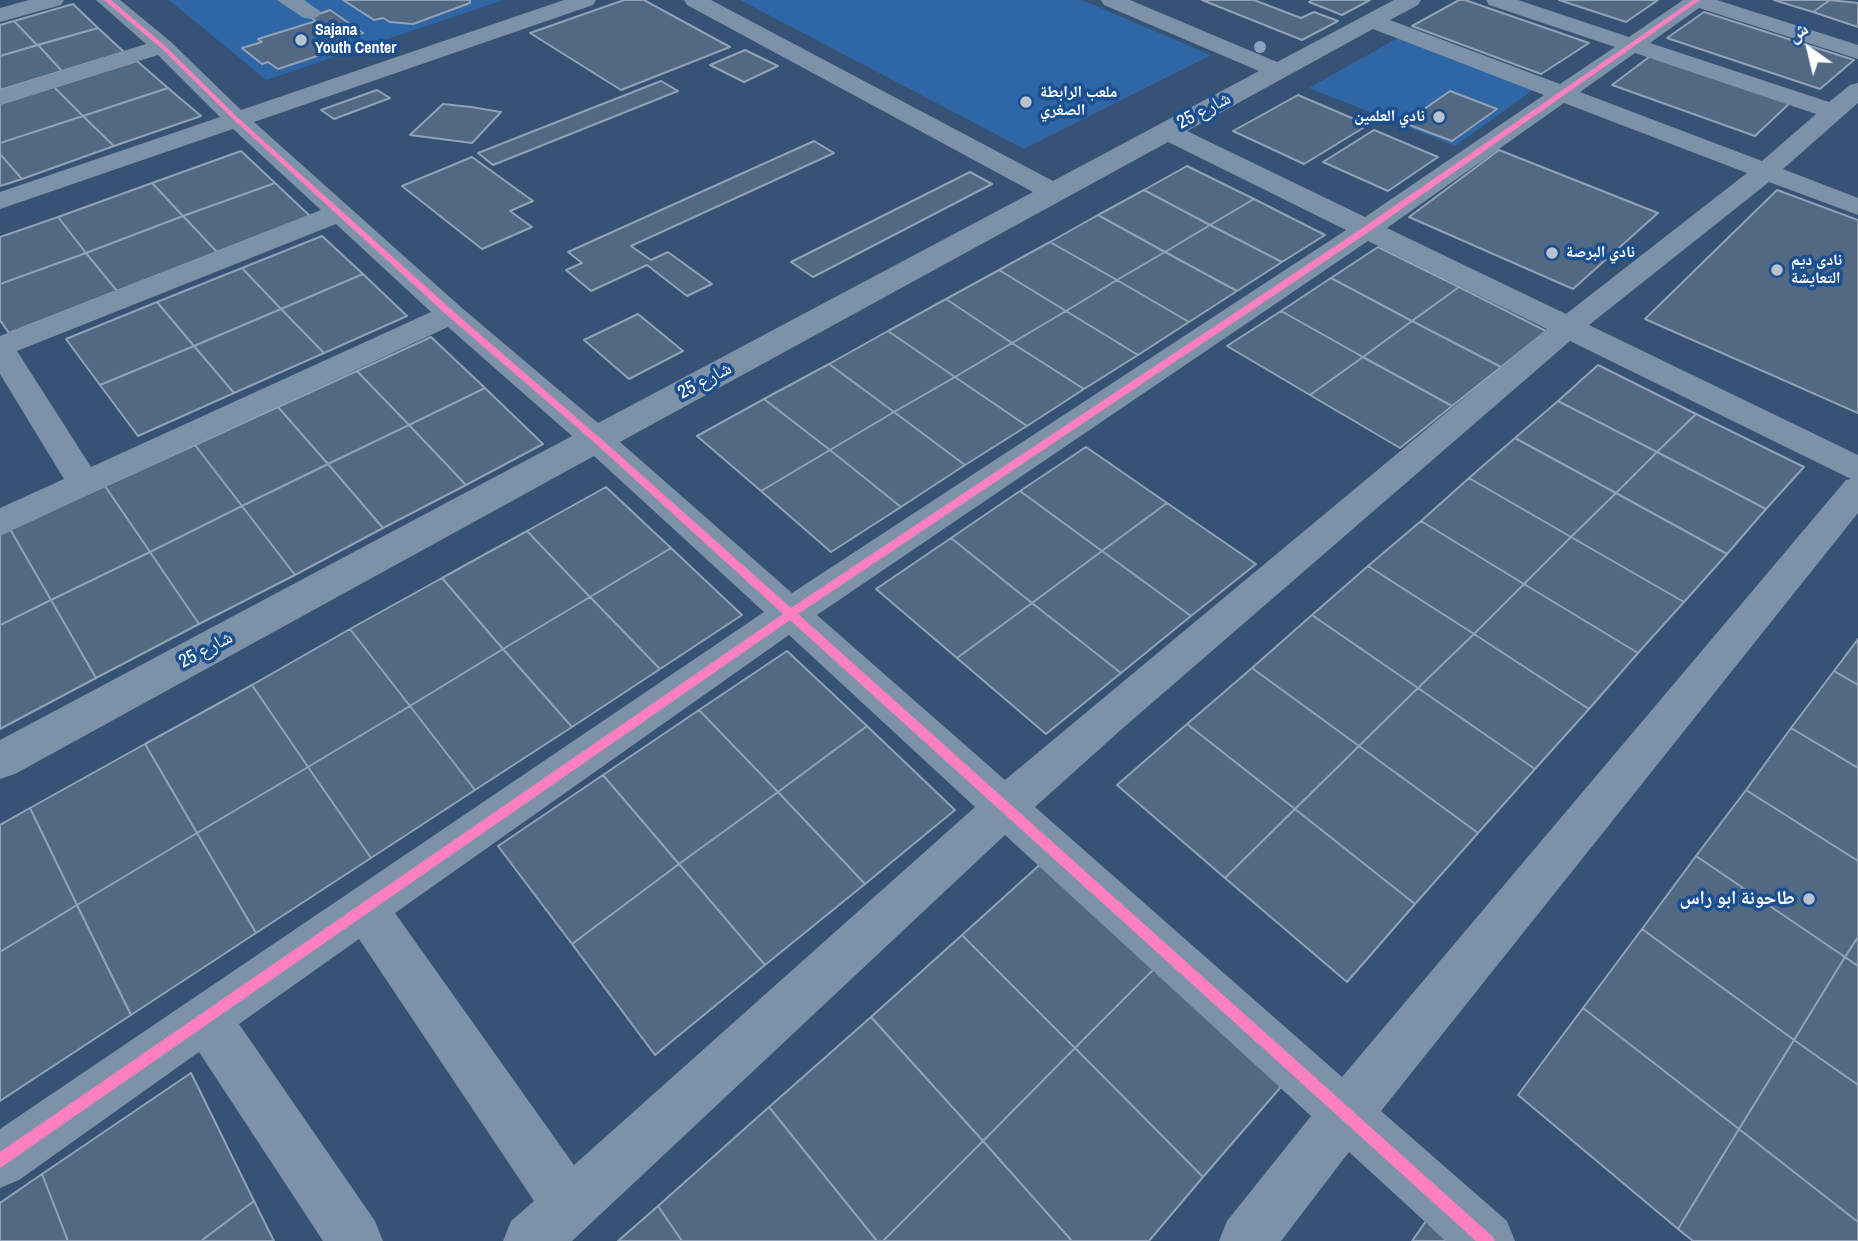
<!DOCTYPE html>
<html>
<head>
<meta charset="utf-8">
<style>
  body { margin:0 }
  #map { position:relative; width:1858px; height:1241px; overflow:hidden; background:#365274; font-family:"Archivo Narrow","Noto Naskh Arabic",sans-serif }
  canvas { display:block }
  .north { position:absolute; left:1774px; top:14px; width:70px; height:70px; -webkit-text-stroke:5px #1b4f8f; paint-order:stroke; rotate:326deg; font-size:19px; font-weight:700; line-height:28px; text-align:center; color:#fff }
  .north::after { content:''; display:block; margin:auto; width:24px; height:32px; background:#fff; clip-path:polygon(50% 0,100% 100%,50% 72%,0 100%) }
</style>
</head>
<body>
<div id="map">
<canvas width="1858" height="1241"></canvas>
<div class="north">ش</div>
</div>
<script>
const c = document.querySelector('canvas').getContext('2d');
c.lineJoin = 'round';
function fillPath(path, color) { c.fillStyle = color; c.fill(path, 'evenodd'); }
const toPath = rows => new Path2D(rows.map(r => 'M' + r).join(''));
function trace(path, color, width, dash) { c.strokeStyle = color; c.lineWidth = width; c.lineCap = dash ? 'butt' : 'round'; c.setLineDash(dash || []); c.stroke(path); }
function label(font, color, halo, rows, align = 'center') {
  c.font = font + ' "Archivo Narrow","Noto Naskh Arabic",sans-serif'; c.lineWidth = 7; c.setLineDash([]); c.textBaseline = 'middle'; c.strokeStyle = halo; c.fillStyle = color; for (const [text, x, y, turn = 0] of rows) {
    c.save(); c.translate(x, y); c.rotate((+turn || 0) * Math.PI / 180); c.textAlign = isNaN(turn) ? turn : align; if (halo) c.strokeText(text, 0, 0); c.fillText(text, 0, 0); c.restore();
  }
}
const green = toPath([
  [169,0,503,0,266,80],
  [740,0,1082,0,1211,55,1024,149],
  [1403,35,1537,87,1455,146,1309,88]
]);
const building = toPath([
  [343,0,470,0,470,3,413,24,390,22,383,18,374,20,343,0],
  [624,0,644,0,730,47,621,90,530,33,624,0],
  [1202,0,1254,0,1301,18,1314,12,1338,21,1302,40,1202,0],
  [1312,0,1370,0,1342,15,1309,2,1312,0],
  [1459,0,1465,0,1589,43,1541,74,1412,26,1459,0],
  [1559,0,1658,0,1626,22,1559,0],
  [1774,0,1830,0,1813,12,1774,0],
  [1830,0,1858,3,1858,27,1813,12,1830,0],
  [73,4,98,28,37,45,14,21,73,4],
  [330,10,363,33,333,43,337,46,320,52,323,54,278,69,268,62,262,64,242,48,262,42,258,39,316,21,310,17,330,10],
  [1704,12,1854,60,1820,89,1667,38,1704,12],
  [14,21,37,45,0,56,0,25,14,21],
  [98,28,124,52,62,71,38,45,98,28],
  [38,45,62,71,0,90,0,56,38,45],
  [745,50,778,66,744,82,710,65,745,50],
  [1653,54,1793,100,1755,136,1612,85,1653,54],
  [137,61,168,88,83,116,54,87,137,61],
  [661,81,678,91,493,165,478,153,661,81],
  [54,87,83,116,0,143,0,104,54,87],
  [168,88,201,116,114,146,83,116,168,88],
  [377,90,390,98,334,119,321,110,377,90],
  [1450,91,1497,109,1452,141,1404,123,1450,91],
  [1298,95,1368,125,1304,164,1233,131,1298,95],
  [443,104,471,107,501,112,472,143,410,135,443,104],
  [83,116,114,146,22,179,0,154,0,143,83,116],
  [1374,130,1438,157,1388,191,1323,162,1374,130],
  [814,141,834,153,631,246,651,260,668,252,712,284,687,296,647,265,591,291,566,270,582,263,568,252,814,141],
  [1499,150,1658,213,1573,289,1409,217,1499,150],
  [241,151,275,183,183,216,152,183,241,151],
  [0,154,22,179,0,186,0,154],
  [472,157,533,201,510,211,532,227,482,249,402,186,472,157],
  [1187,166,1254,199,1210,225,1144,190,1187,166],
  [970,172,992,184,813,277,791,262,970,172],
  [152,183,183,216,86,253,58,217,152,183],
  [275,183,310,216,217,252,183,216,275,183],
  [1144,190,1210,225,1165,252,1098,215,1144,190],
  [1777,190,1858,220,1858,413,1645,319,1777,190],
  [1254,199,1325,235,1282,262,1210,225,1254,199],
  [1098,215,1165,252,1117,280,1050,242,1098,215],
  [183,216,217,252,117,291,86,253,183,216],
  [58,217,86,253,0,284,0,237,58,217],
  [1210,225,1282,262,1237,291,1165,252,1210,225],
  [322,236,363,274,281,309,242,268,322,236],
  [1050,242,1117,280,1066,311,999,270,1050,242],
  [1378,247,1459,287,1412,321,1331,278,1378,247],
  [1165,252,1237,291,1189,322,1117,280,1165,252],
  [86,253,117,291,9,333,0,320,0,284,86,253],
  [242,268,281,309,194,346,157,302,242,268],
  [999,270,1066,311,1012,343,946,299,999,270],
  [363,274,407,316,324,353,281,309,363,274],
  [1331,278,1412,321,1363,357,1281,311,1331,278],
  [1117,280,1189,322,1138,355,1066,311,1117,280],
  [1459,287,1546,331,1501,367,1412,321,1459,287],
  [946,299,1012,343,955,377,888,331,946,299],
  [157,302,194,346,100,385,66,339,157,302],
  [281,309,324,353,234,393,194,346,281,309],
  [1066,311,1138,355,1084,389,1012,343,1066,311],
  [1281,311,1363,357,1310,395,1227,346,1281,311],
  [638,314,683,351,629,379,584,340,638,314],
  [1412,321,1501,367,1452,406,1363,357,1412,321],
  [888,331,955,377,894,412,829,364,888,331],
  [431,337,485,388,409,425,357,371,431,337],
  [1012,343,1084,389,1027,426,955,377,1012,343],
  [194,346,234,393,138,436,100,385,194,346],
  [1363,357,1452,406,1400,448,1310,395,1363,357],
  [829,364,894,412,830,450,764,399,829,364],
  [1598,365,1696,414,1657,452,1558,401,1598,365],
  [357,371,409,425,328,464,278,407,357,371],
  [955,377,1027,426,965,465,894,412,955,377],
  [485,388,543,444,466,485,409,425,485,388],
  [764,399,830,450,761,491,697,436,764,399],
  [1558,401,1657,452,1616,493,1515,438,1558,401],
  [278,407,328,464,242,506,195,445,278,407],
  [894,412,965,465,901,507,830,450,894,412],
  [1696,414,1804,467,1766,509,1657,452,1696,414],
  [409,425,466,485,383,528,328,464,409,425],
  [1515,438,1616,493,1571,537,1469,478,1515,438],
  [195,445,242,506,150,552,105,486,195,445],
  [1086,447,1167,503,1102,551,1020,491,1086,447],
  [830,450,901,507,831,552,761,491,830,450],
  [1657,452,1766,509,1727,554,1616,493,1657,452],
  [328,464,383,528,295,575,242,506,328,464],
  [1469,478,1571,537,1524,584,1421,521,1469,478],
  [105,486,150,552,51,600,10,529,105,486],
  [606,487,671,548,590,597,527,531,606,487],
  [1020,491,1102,551,1032,603,951,538,1020,491],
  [1616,493,1727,554,1684,602,1571,537,1616,493],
  [1167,503,1256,564,1191,616,1102,551,1167,503],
  [242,506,295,575,199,624,150,552,242,506],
  [1421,521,1524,584,1474,634,1368,566,1421,521],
  [10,529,51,600,0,625,0,534,10,529],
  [527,531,590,597,503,649,442,578,527,531],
  [1571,537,1684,602,1638,653,1524,584,1571,537],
  [951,538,1032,603,957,658,876,589,951,538],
  [671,548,742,615,660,669,590,597,671,548],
  [1102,551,1191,616,1121,673,1032,603,1102,551],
  [150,552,199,624,96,678,51,600,150,552],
  [1368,566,1474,634,1418,688,1312,615,1368,566],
  [442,578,503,649,410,706,350,629,442,578],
  [1524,584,1638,653,1589,709,1474,634,1524,584],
  [590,597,660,669,572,727,503,649,590,597],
  [51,600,96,678,0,729,0,625,51,600],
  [1032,603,1121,673,1046,734,957,658,1032,603],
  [1312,615,1418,688,1359,746,1252,668,1312,615],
  [350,629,410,706,308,767,252,685,350,629],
  [1474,634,1589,709,1535,769,1418,688,1474,634],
  [1858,639,1858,685,1834,671,1858,639],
  [503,649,572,727,475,790,410,706,503,649],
  [787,651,867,726,778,792,699,710,787,651],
  [1252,668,1359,746,1295,809,1187,724,1252,668],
  [1834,671,1858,685,1858,768,1791,728,1834,671],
  [252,685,308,767,197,833,145,744,252,685],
  [1418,688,1535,769,1478,833,1359,746,1418,688],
  [410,706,475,790,371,858,308,767,410,706],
  [699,710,778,792,679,864,603,775,699,710],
  [1187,724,1295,809,1225,878,1117,785,1187,724],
  [867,726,955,810,865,884,778,792,867,726],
  [1791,728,1858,768,1858,861,1746,790,1791,728],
  [145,744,197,833,77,905,30,808,145,744],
  [1359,746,1478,833,1415,904,1295,809,1359,746],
  [308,767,371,858,256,933,197,833,308,767],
  [603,775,679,864,572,944,498,846,603,775],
  [1746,790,1858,861,1858,937,1845,957,1696,856,1746,790],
  [778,792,865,884,765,965,679,864,778,792],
  [30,808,77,905,0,952,0,825,30,808],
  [1295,809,1415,904,1347,982,1225,878,1295,809],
  [197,833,256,933,131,1015,77,905,197,833],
  [1696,856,1845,957,1794,1040,1642,929,1696,856],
  [1045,860,1159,964,1075,1048,962,935,1045,860],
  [679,864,765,965,655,1055,572,944,679,864],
  [77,905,131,1015,0,1101,0,952,77,905],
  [1642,929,1794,1040,1739,1129,1583,1008,1642,929],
  [962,935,1075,1048,983,1141,871,1017,962,935],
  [1858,937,1858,966,1845,957,1858,937],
  [1845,957,1858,966,1858,1085,1794,1040,1845,957],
  [1159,964,1286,1081,1203,1177,1075,1048,1159,964],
  [1583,1008,1739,1129,1678,1229,1518,1095,1583,1008],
  [871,1017,983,1141,883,1241,877,1241,769,1107,871,1017],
  [1794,1040,1858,1085,1858,1222,1739,1129,1794,1040],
  [1075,1048,1203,1177,1149,1241,1072,1241,983,1141,1075,1048],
  [191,1073,254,1201,201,1241,68,1241,42,1174,191,1073],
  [769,1107,877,1241,682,1241,658,1206,769,1107],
  [1739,1129,1858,1222,1858,1241,1693,1241,1678,1229,1739,1129],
  [983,1141,1072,1241,883,1241,983,1141],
  [42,1174,68,1241,0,1241,0,1203,42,1174],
  [254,1201,274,1241,201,1241,254,1201],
  [658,1206,682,1241,618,1241,658,1206],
  [1426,1221,1447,1241,1412,1241,1426,1221]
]);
const minor = toPath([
  [29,0,64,0,61,5,0,22,0,8,29,0],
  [96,0,120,0,170,41,241,110,564,0,596,0,593,5,254,122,462,308,598,423,1033,192,687,5,684,0,711,0,1053,181,1259,71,1104,5,1101,0,1130,0,1277,62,1394,0,1421,0,1418,5,1390,20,1560,84,1615,47,1489,5,1486,0,1518,0,1629,37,1683,0,1717,0,1858,45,1858,59,1699,8,1650,43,1829,102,1850,85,1858,83,1858,103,1783,169,1858,198,1858,215,1769,182,1589,325,1858,455,1858,513,1381,1111,1507,1221,1515,1241,1446,1241,1349,1152,1281,1241,1219,1241,1227,1221,1311,1116,1005,835,572,1241,503,1241,511,1221,534,1201,359,939,239,1024,375,1221,383,1241,323,1241,199,1052,19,1180,0,1188,0,1129,764,612,594,456,15,774,0,779,0,740,572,436,448,327,0,536,0,508,64,479,0,374,0,336,321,210,233,129,0,209,0,192,220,117,158,55,0,105,0,90,146,44,96,0],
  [1373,29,1544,95,1365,217,1187,131,1373,29],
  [1635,53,1816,114,1762,161,1580,92,1635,53],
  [1564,103,1747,173,1566,314,1387,228,1564,103],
  [1168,142,1346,230,792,593,620,442,1168,142],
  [336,224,431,312,91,467,17,351,336,224],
  [1368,241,1547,329,1005,780,817,615,1368,241],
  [1570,341,1851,479,1846,480,1342,1077,1035,807,1123,728,1570,341],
  [789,635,975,807,574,1165,395,913,789,635],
  [277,0,304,0,321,12,318,17,310,19,302,17,277,0]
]);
const cycleway = toPath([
  [104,0,111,0,164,45,237,117,454,312,600,438,791,608,1364,227,1693,0,1700,0,1370,231,798,614,1492,1236,1495,1241,1476,1241,790,620,0,1168,0,1152,783,614,594,442,448,316,233,119,160,47,104,0]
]);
const trees = [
  [1260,47]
];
const markers = [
  [301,40,7,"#b9c2ce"],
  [1026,102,7,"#b9c2ce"],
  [1439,117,7,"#b9c2ce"],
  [1552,253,7,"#b9c2ce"],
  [1777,270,7,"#b9c2ce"],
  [1809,899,7,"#b9c2ce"]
];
const farPoinames = [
  ["Sajana",315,31],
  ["Youth Center",315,49],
  ["ملعب الرابطة",1040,93],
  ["الصغري",1040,111],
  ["نادي العلمين",1425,117,"right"],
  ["نادي البرصة",1566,253],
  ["نادى ديم",1791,261],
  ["التعايشة",1791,279]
];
const streetNames = [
  ["شارع 25",1204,111,-28],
  ["شارع 25",705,381,-28],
  ["شارع 25",206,650,-28]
];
const poiNames = [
  ["طاحونة ابو راس",1795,899]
];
fillPath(green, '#2f66a5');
fillPath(building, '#526984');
trace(building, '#92a2b6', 2);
fillPath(minor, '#7d92a8');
fillPath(cycleway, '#ff80c0');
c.fillStyle = '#8aa2be';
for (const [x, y] of trees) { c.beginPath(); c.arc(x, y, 6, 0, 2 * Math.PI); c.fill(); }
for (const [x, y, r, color] of markers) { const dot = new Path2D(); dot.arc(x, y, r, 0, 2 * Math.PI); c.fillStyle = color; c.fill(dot); trace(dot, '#1b4f8f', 2.5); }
label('bold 16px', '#fff', '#1b4f8f', farPoinames, 'left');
label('19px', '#fff', '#1b4f8f', streetNames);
label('bold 19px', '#fff', '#1b4f8f', poiNames, 'right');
</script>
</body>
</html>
